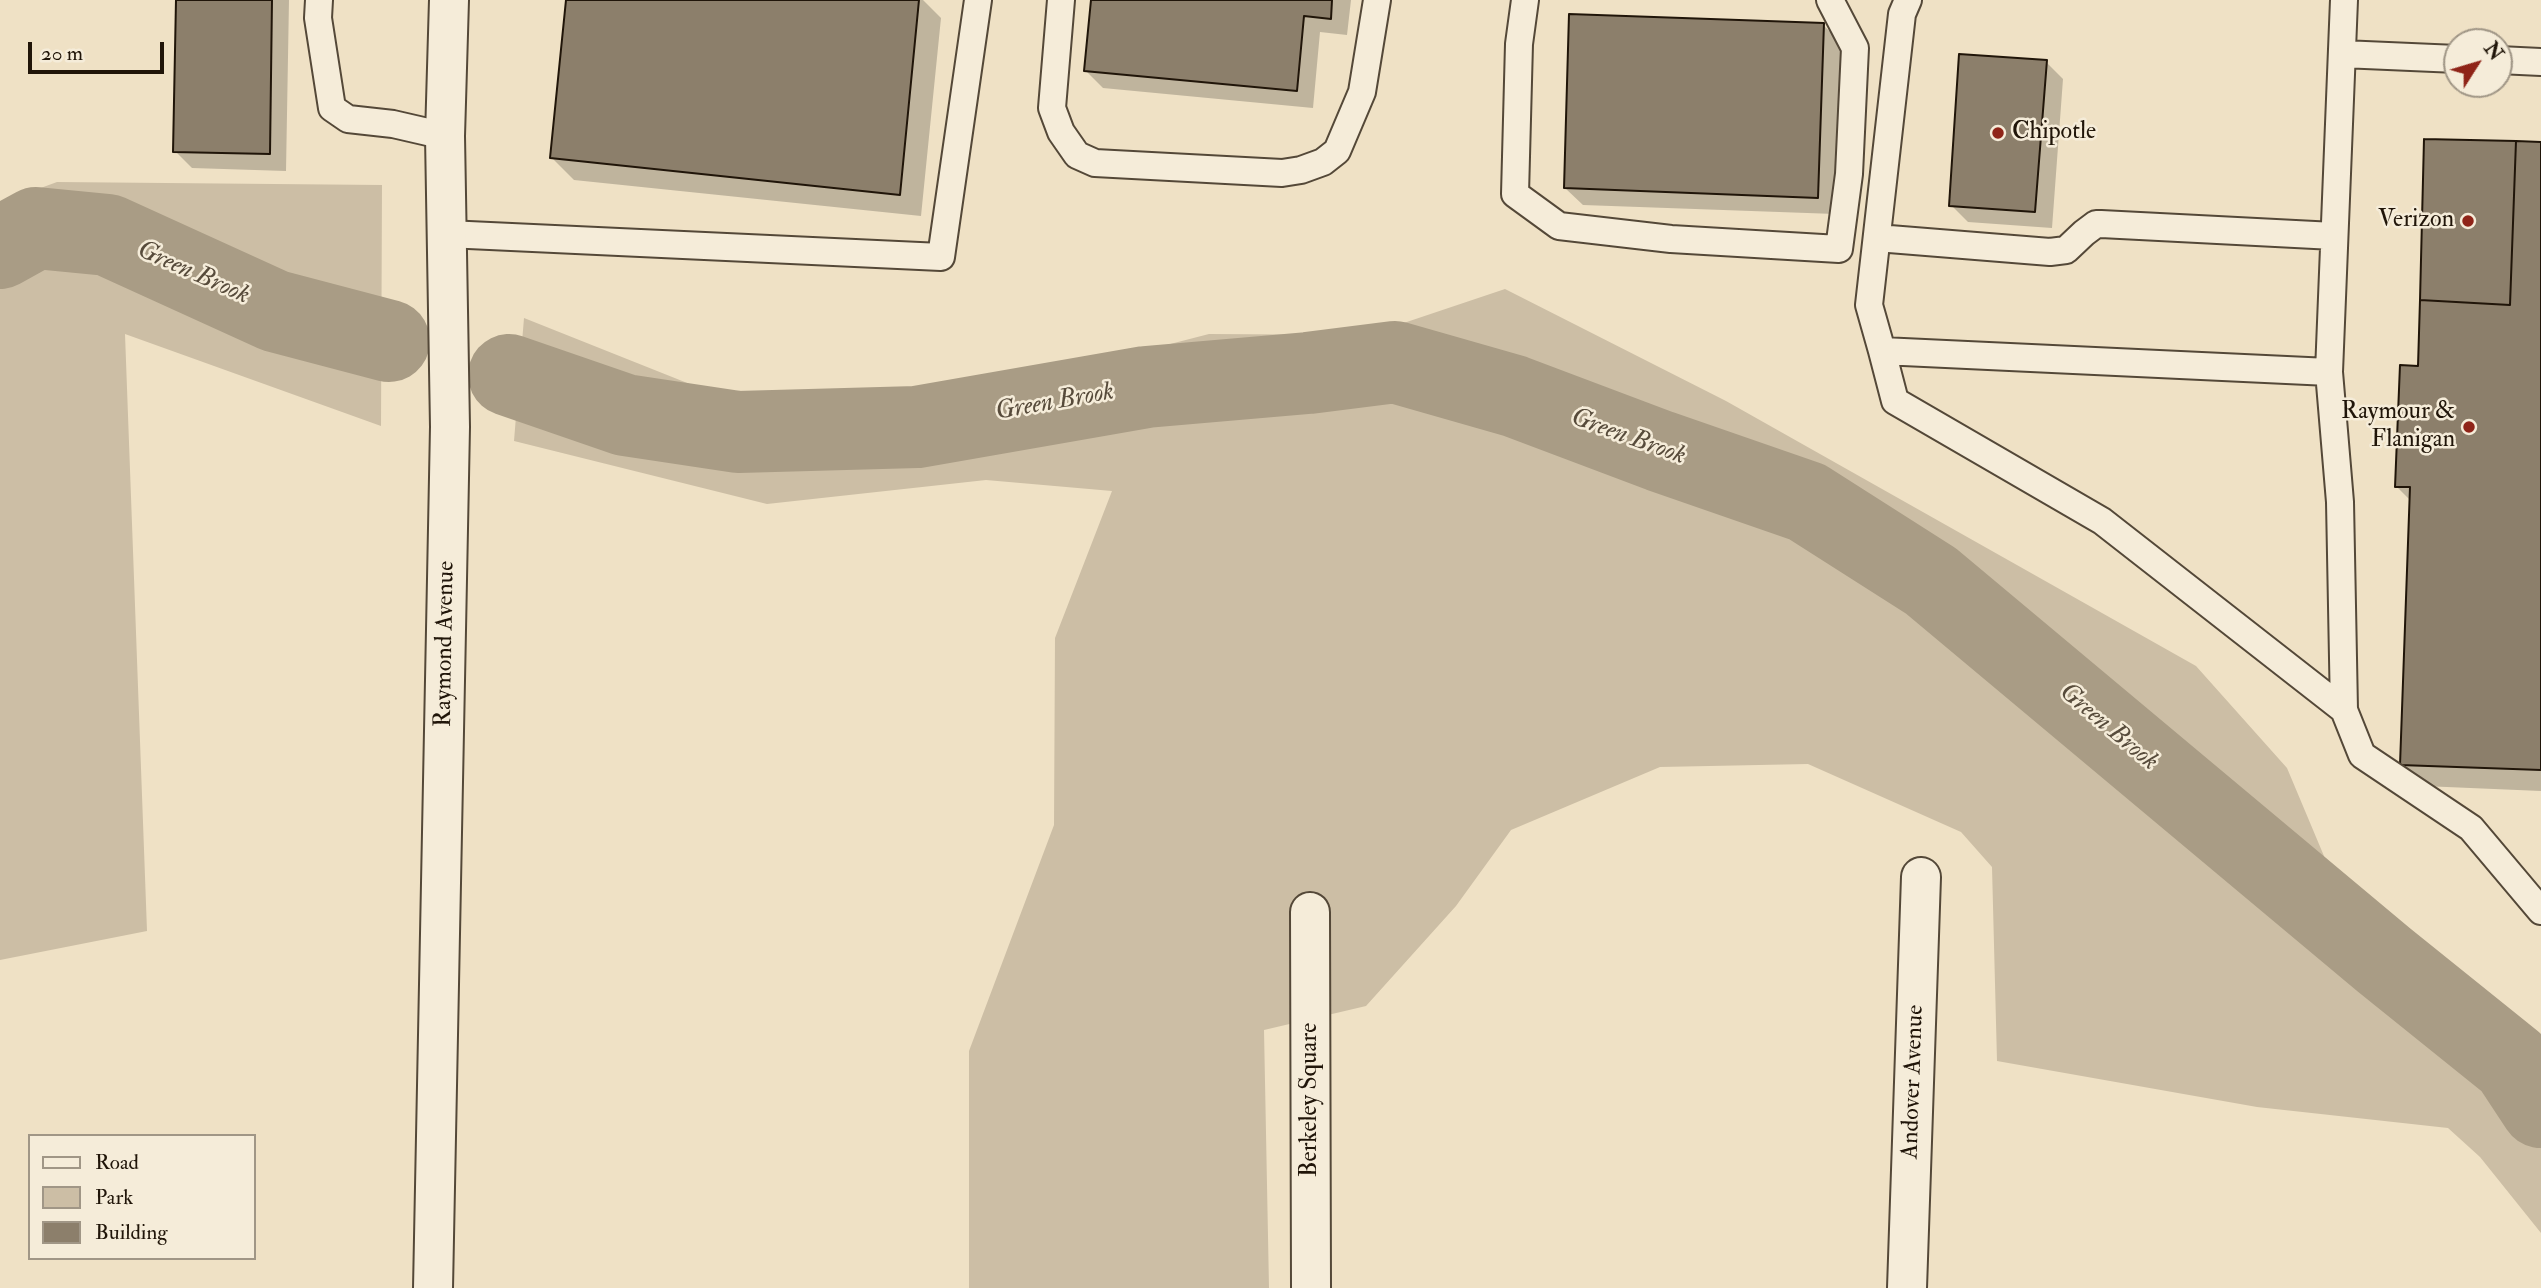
<!DOCTYPE html>
<html>
<head>
<meta charset="utf-8">
<style>
  body { margin:0 }
  #map { position:relative; width:2541px; height:1288px; overflow:hidden; background:#efe1c5; font-family:"IM FELL Double Pica",serif }
  canvas { display:block }
  .legend { position:absolute; left:28px; top:1134px; width:228px; height:126px; box-sizing:border-box; background:#f5ecd9; border:2px solid #a09686; margin:0; padding:9px 12px; list-style:none; font-size:21px; color:#201509 }
  .legend li { display:flex; align-items:center; gap:14px; height:35px }
  .legend b { width:35px; border:2px solid #a09686 }
  .north { position:absolute; left:2443px; top:28px; width:70px; height:70px; box-sizing:border-box; background:#f5ecd9; border:2px solid #a09686; border-radius:50%; rotate:53deg; font-size:19px; font-weight:700; line-height:28px; text-align:center; color:#201509 }
  .north::after { content:''; display:block; margin:auto; width:24px; height:32px; background:#8f2418; clip-path:polygon(50% 0,100% 100%,50% 72%,0 100%) }
  .scale { position:absolute; left:28px; top:42px; width:136px; height:32px; box-sizing:border-box; border:4px solid #201509; border-top:0; padding-left:9px; font-size:21px; line-height:24px; white-space:nowrap; color:#201509; -webkit-text-stroke:5px #f5ecd9; paint-order:stroke }
</style>
</head>
<body>
<div id="map">
<canvas width="2541" height="1288"></canvas>
<ul class="legend">
<li><b style="height:9px;background:#f5ecd9"></b>Road</li>
<li><b style="height:19px;background:#ccbea5"></b>Park</li>
<li><b style="height:19px;background:#8c7f6b"></b>Building</li>
</ul>
<div class="north">N</div>
<div class="scale">20 m</div>
</div>
<script>
const c = document.querySelector('canvas').getContext('2d');
c.lineJoin = 'round';
function fillPath(path, color) { c.fillStyle = color; c.fill(path, 'evenodd'); }
const toPath = rows => new Path2D(rows.map(r => 'M' + r).join(''));
function trace(path, color, width, dash) { c.strokeStyle = color; c.lineWidth = width; c.lineCap = dash ? 'butt' : 'round'; c.setLineDash(dash || []); c.stroke(path); }
function label(font, color, halo, rows, align = 'center') {
  c.font = font + ' "IM FELL Double Pica",serif'; c.lineWidth = 5; c.setLineDash([]); c.textBaseline = 'middle'; c.strokeStyle = halo; c.fillStyle = color; for (const [text, x, y, turn = 0] of rows) {
    c.save(); c.translate(x, y); c.rotate((+turn || 0) * Math.PI / 180); c.textAlign = isNaN(turn) ? turn : align; if (halo) c.strokeText(text, 0, 0); c.fillText(text, 0, 0); c.restore();
  }
}
const green = toPath([
  [57,182,382,185,381,426,125,334,147,931,0,960,0,203],
  [1505,289,1726,401,2196,666,2287,768,2337,887,2541,1038,2541,1233,2480,1157,2448,1128,2257,1107,1997,1061,1992,867,1961,832,1808,764,1660,767,1511,830,1456,906,1366,1006,1264,1030,1269,1288,969,1288,969,1051,1054,825,1055,638,1112,491,986,480,767,504,514,441,524,318,745,406,988,391,1209,334,1368,335]
]);
const shadow = toPath([
  [177,0,289,0,286,171,192,168,175,151],
  [568,0,923,0,941,18,921,216,574,180,552,158],
  [1092,0,1351,0,1347,35,1320,32,1313,108,1103,88,1086,71],
  [1823,25,1841,42,1835,214,1583,205,1565,188],
  [2046,62,2063,79,2052,228,1968,222,1951,205],
  [2541,144,2541,791,2423,786,2401,764,2411,501,2396,486,2419,368]
]);
const river = toPath([
  [0,248,36,228,108,235,275,311,389,341],
  [509,375,625,415,738,432,917,427,1146,387,1308,373,1395,362,1514,396,1660,451,1807,502,1931,581,2384,960,2512,1063,2541,1107]
]);
const building = toPath([
  [176,0,272,0,270,154,173,152,176,0],
  [566,0,919,0,900,195,550,158,566,0],
  [1091,0,1332,0,1331,19,1304,16,1297,91,1084,71,1091,0],
  [1569,14,1824,23,1818,198,1564,188,1569,14],
  [1959,54,2047,60,2035,212,1949,206,1959,54],
  [2424,139,2516,141,2510,305,2420,300,2424,139],
  [2516,141,2541,142,2541,770,2400,765,2410,487,2395,487,2400,365,2418,366,2420,300,2510,305,2516,141]
]);
const service = toPath([
  [319,0,318,18,332,108,348,119,393,124,445,136],
  [1061,0,1052,108,1061,132,1077,155,1095,163,1282,173,1301,170,1323,162,1337,151,1362,92,1377,0],
  [1525,0,1519,44,1515,194,1559,226,1671,239,1839,249,1849,174,1855,48,1830,0],
  [1908,0,1902,14,1869,305,1882,351,2329,372,2344,0],
  [2342,54,2457,59],
  [2499,60,2541,62],
  [447,234,941,257,978,0],
  [1877,238,2050,252,2066,250,2084,233,2096,224,2101,224,2334,236],
  [1882,351,1895,401,2102,521,2344,710,2340,502,2329,372],
  [2344,710,2362,755,2471,828,2541,911]
]);
const minor = toPath([
  [1310,912,1311,1288],
  [433,1288,450,427,445,136,449,0],
  [1907,1288,1921,877]
]);
const markers = [
  [1998,133,7,"#8f2418"],
  [2468,221,7,"#8f2418"],
  [2469,427,7,"#8f2418"]
];
const poiNames = [
  ["Chipotle",2012,133,"left"],
  ["Verizon",2454,221],
  ["Raymour &",2455,413],
  ["Flanigan",2455,441]
];
const streetNames = [
  ["Raymond Avenue",446,644,-89],
  ["Andover Avenue",1914,1082,-88],
  ["Berkeley Square",1311,1100,-90]
];
const waterNames = [
  ["Green Brook",193,274,24],
  ["Green Brook",1055,403,-10],
  ["Green Brook",1628,438,20],
  ["Green Brook",2108,728,40]
];
fillPath(green, '#ccbea5');
fillPath(shadow, '#0003');
trace(river, '#a99c85', 82);
fillPath(building, '#8c7f6b');
trace(building, '#201509', 2);
trace(service, '#544838', 30);
trace(minor, '#544838', 42);
trace(service, '#f5ecd9', 26);
trace(minor, '#f5ecd9', 38);
for (const [x, y, r, color] of markers) { const dot = new Path2D(); dot.arc(x, y, r, 0, 2 * Math.PI); c.fillStyle = color; c.fill(dot); trace(dot, '#f5ecd9', 2.5); }
label('24px', '#201509', '#f5ecd9', poiNames, 'right');
label('24px', '#201509', '#f5ecd9', streetNames);
label('italic 26px', '#574b3b', '#f5ecd9', waterNames);
</script>
</body>
</html>
